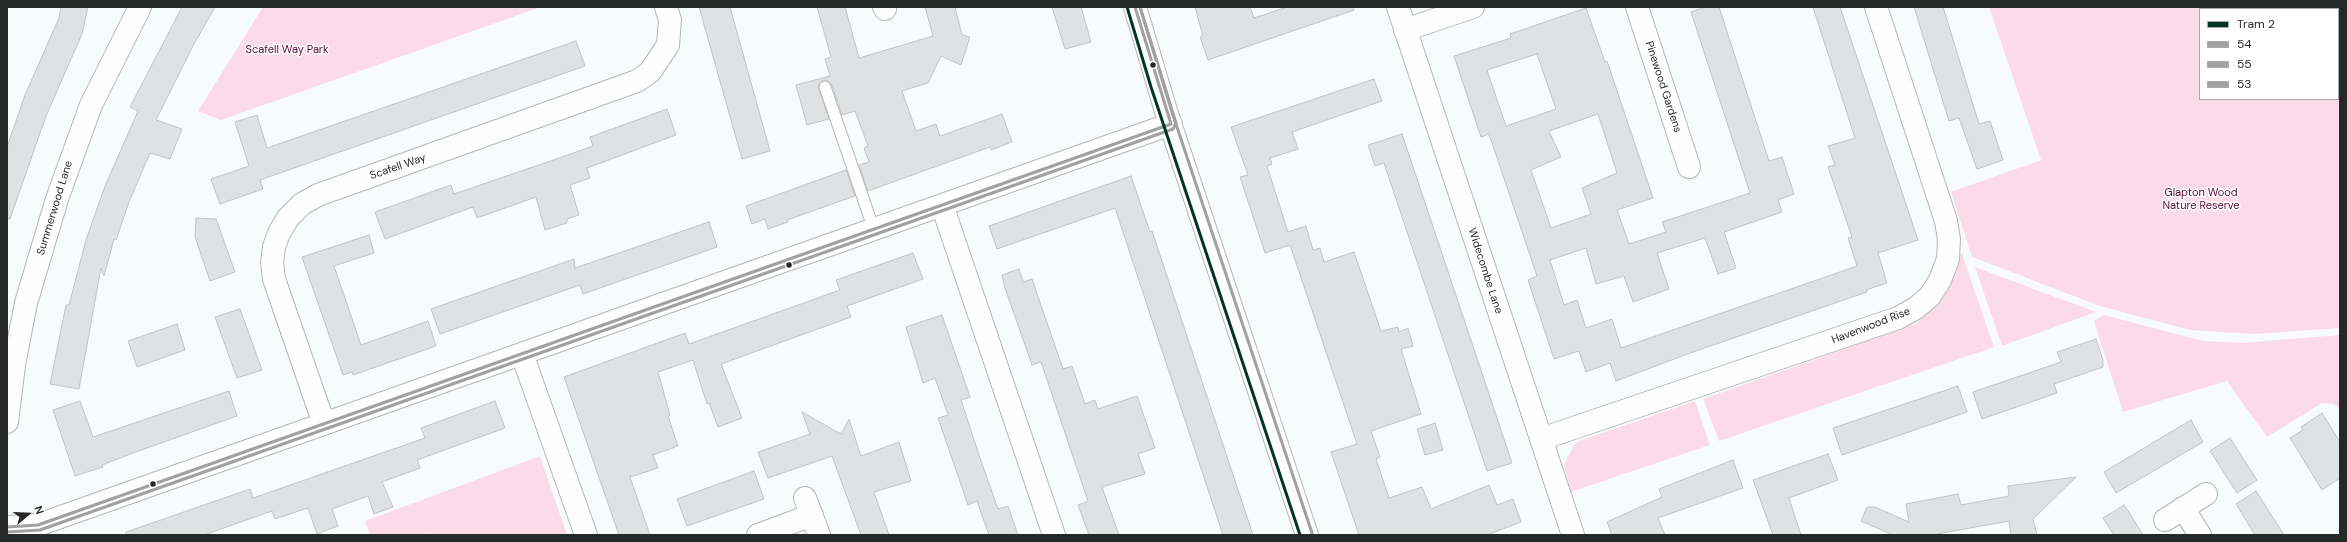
<!DOCTYPE html>
<html>
<head>
<meta charset="utf-8">
<style>
  body { margin:0 }
  #map { position:relative; width:2347px; height:542px; overflow:hidden; background:#f8fbfc; font-family:"DM Sans",sans-serif }
  canvas { display:block }
  .frame { position:absolute; inset:0; border:8px solid #262828; pointer-events:none }
  .legend { position:absolute; left:2199px; top:8px; width:140px; height:92px; box-sizing:border-box; background:#fff; border:1px solid #a8a9a9; margin:0; padding:5px 7px; list-style:none; font-size:12px; color:#262828 }
  .legend li { display:flex; align-items:center; gap:8px; height:20px }
  .legend b { width:20px; border:1px solid #a8a9a9 }
  .north { position:absolute; left:8px; top:494px; width:40px; height:40px; -webkit-text-stroke:3px #fff; paint-order:stroke; rotate:71deg; font-size:11px; font-weight:700; line-height:16px; text-align:center; color:#262828 }
  .north::after { content:''; display:block; margin:auto; width:14px; height:18px; background:#262828; clip-path:polygon(50% 0,100% 100%,50% 72%,0 100%) }
</style>
</head>
<body>
<div id="map">
<canvas width="2347" height="542"></canvas>
<div class="frame"></div>
<ul class="legend">
<li><b style="height:5px;background:#003828"></b>Tram 2</li>
<li><b style="height:5px;background:#a2a0a0"></b>54</li>
<li><b style="height:5px;background:#a2a0a0"></b>55</li>
<li><b style="height:5px;background:#a2a0a0"></b>53</li>
</ul>
<div class="north">N</div>
</div>
<script>
const c = document.querySelector('canvas').getContext('2d');
c.lineJoin = 'round';
function fillPath(path, color) { c.fillStyle = color; c.fill(path, 'evenodd'); }
const toPath = rows => new Path2D(rows.map(r => 'M' + r).join(''));
function trace(path, color, width, dash) { c.strokeStyle = color; c.lineWidth = width; c.lineCap = dash ? 'butt' : 'round'; c.setLineDash(dash || []); c.stroke(path); }
function label(font, color, halo, rows, align = 'center') {
  c.font = font + ' "DM Sans",sans-serif'; c.lineWidth = 3; c.setLineDash([]); c.textBaseline = 'middle'; c.strokeStyle = halo; c.fillStyle = color; for (const [text, x, y, turn = 0] of rows) {
    c.save(); c.translate(x, y); c.rotate((+turn || 0) * Math.PI / 180); c.textAlign = isNaN(turn) ? turn : align; if (halo) c.strokeText(text, 0, 0); c.fillText(text, 0, 0); c.restore();
  }
}
const green = toPath([
  [263,7,541,7,221,120,198,111],
  [1989,7,2340,7,2340,328,2254,334,2190,330,2100,306,1972,257,1951,192,2041,160],
  [2200,9,2338,9,2338,99,2200,99],
  [1959,254,1962,254,1994,347,1719,441,1703,399,1915,324,1936,306,1954,277],
  [1975,267,2096,312,2002,346],
  [2104,315,2203,341,2242,343,2340,335,2340,410,2334,404,2322,403,2267,437,2227,381,2123,412,2094,321],
  [1695,401,1710,445,1571,492,1564,465,1574,445,1579,441],
  [540,456,567,535,431,535,430,533,424,535,370,535,365,521]
]);
const building = toPath([
  [61,7,88,7,82,34,46,116,10,219,7,219,7,147,25,95,59,18,61,7],
  [182,7,215,7,194,44,156,120,182,129,170,159,150,153,129,202,116,240,114,239,104,276,101,268,79,389,50,384,66,305,69,305,86,240,105,186,138,111,130,107,182,7],
  [699,7,730,7,770,151,742,159,699,7],
  [817,7,845,7,859,58,933,36,925,7,955,7,962,35,970,37,961,65,941,56,928,83,902,91,916,131,936,124,940,136,1002,114,1012,142,991,150,990,147,868,191,859,165,869,162,864,148,868,146,855,111,842,115,832,85,827,80,822,81,818,86,829,119,807,125,796,85,830,76,825,59,831,57,817,7],
  [1052,7,1081,7,1091,42,1065,49,1052,7],
  [1195,7,1250,7,1254,18,1287,7,1353,7,1354,10,1208,60,1200,37,1203,36,1195,7],
  [1706,7,1719,7,1769,161,1782,157,1794,194,1778,200,1782,212,1724,232,1736,268,1718,274,1705,238,1657,253,1669,289,1633,302,1624,276,1596,284,1586,248,1550,260,1564,305,1577,300,1586,328,1612,319,1621,348,1857,266,1848,238,1852,237,1828,167,1835,165,1828,146,1855,138,1813,7,1840,7,1918,240,1878,253,1887,283,1866,290,1867,292,1693,352,1616,381,1610,363,1586,372,1579,351,1554,359,1528,280,1537,276,1489,134,1481,137,1454,56,1511,38,1510,34,1586,8,1605,62,1607,61,1653,198,1617,210,1629,244,1666,232,1662,222,1750,193,1691,12,1706,7],
  [1537,54,1556,109,1506,126,1487,70,1537,54],
  [1598,114,1617,173,1582,188,1591,214,1551,228,1531,170,1561,157,1549,131,1598,114],
  [1914,7,1943,7,1979,124,1990,121,2003,160,1977,169,1959,118,1949,121,1914,7],
  [576,41,585,66,260,180,263,189,220,204,211,179,249,166,235,122,257,115,267,148,576,41],
  [1374,79,1382,101,1292,132,1298,149,1270,158,1272,164,1267,166,1288,232,1306,226,1313,250,1320,248,1324,262,1354,252,1381,331,1398,327,1399,332,1408,328,1413,346,1401,349,1421,414,1371,431,1380,457,1376,459,1389,498,1422,487,1431,509,1489,485,1497,505,1513,499,1521,522,1487,535,1359,535,1331,452,1357,444,1315,319,1290,245,1265,253,1240,177,1248,175,1231,127,1374,79],
  [667,109,676,135,587,168,590,178,570,185,579,215,567,219,567,223,545,230,536,197,477,218,473,207,385,239,375,212,451,185,454,194,562,157,593,146,590,137,667,109],
  [1402,134,1512,463,1487,471,1384,163,1375,166,1368,145,1402,134],
  [846,170,855,196,787,220,788,222,768,229,765,219,752,224,746,206,846,170],
  [1131,176,1150,232,1152,231,1253,535,1223,535,1115,208,997,249,989,226,1131,176],
  [196,218,216,219,235,272,210,281,195,237,196,218],
  [709,222,717,247,583,294,580,285,440,334,431,309,574,259,575,268,709,222],
  [369,235,374,253,334,266,361,345,428,321,436,346,353,375,352,372,343,375,302,257,369,235],
  [913,253,923,279,847,306,851,317,721,364,742,418,718,427,709,403,707,404,693,360,658,372,670,415,668,416,678,446,653,455,658,468,630,477,650,535,619,535,564,377,685,333,689,344,840,290,836,280,913,253],
  [1019,269,1023,282,1032,279,1063,369,1072,366,1085,404,1095,400,1098,409,1137,396,1155,448,1138,454,1145,474,1102,487,1119,535,1089,535,1078,505,1088,501,1041,362,1032,365,1005,288,1002,275,1019,269],
  [240,309,262,370,237,378,215,317,240,309],
  [942,315,970,397,961,400,979,455,998,509,1008,506,1018,535,989,535,977,501,968,505,938,418,948,415,935,378,923,383,906,327,942,315],
  [177,324,185,350,137,367,128,341,177,324],
  [2096,339,2103,360,2103,367,2054,384,2057,393,1982,419,1973,392,2061,362,2057,352,2096,339],
  [1958,386,1967,412,1842,455,1833,428,1958,386],
  [229,391,237,416,133,453,102,465,103,467,75,476,53,410,80,401,93,437,229,391],
  [495,401,505,428,417,460,420,468,382,482,393,507,374,514,368,496,332,509,338,526,317,534,308,508,275,519,272,511,204,535,126,535,126,532,250,489,253,498,425,438,421,428,495,401],
  [802,412,841,434,849,419,861,456,899,442,911,481,874,492,889,535,861,535,832,456,768,478,758,452,810,434,802,412],
  [2322,413,2340,442,2340,478,2322,490,2290,438,2303,430,2301,427,2322,413],
  [2191,420,2203,442,2116,493,2104,472,2191,420],
  [1435,423,1443,450,1425,455,1417,429,1435,423],
  [2230,438,2257,480,2237,493,2210,451,2230,438],
  [1828,454,1838,480,1789,498,1801,535,1773,535,1753,480,1828,454],
  [1733,460,1743,488,1658,518,1665,535,1612,535,1607,522,1662,497,1659,489,1733,460],
  [754,471,764,499,687,526,677,499,754,471],
  [2076,477,2033,519,2037,535,2011,535,2009,521,1937,534,1938,535,1893,535,1861,521,1867,507,1875,507,1909,522,1906,504,1958,494,1961,505,2009,496,2008,486,2076,477],
  [2256,491,2284,535,2255,535,2236,504,2256,491],
  [2124,505,2129,512,2143,535,2114,535,2103,518,2124,505]
]);
const service = toPath([
  [825,87,874,230]
]);
const minor = toPath([
  [884,7,885,9],
  [1398,7,1573,535],
  [1637,7,1689,167],
  [1405,30,1473,7],
  [942,205,1054,535],
  [522,354,586,535],
  [7,422,14,365,26,303,57,199,91,105,140,7],
  [324,424,274,279,272,262,274,247,279,233,288,218,302,204,318,195,637,81,650,72,668,45,670,20,666,7],
  [1541,439,1898,318,1916,308,1930,296,1940,280,1948,259,1949,239,1946,221,1876,7],
  [805,498,819,535],
  [2183,508,2200,535],
  [2165,520,2206,494],
  [7,527,38,525,1171,124],
  [758,535,812,515]
]);
const tertiary = toPath([
  [1135,7,1166,111,1307,535]
]);
const bus1 = toPath([
  [7,527,38,525,1171,124,1135,7]
]);
const bus2 = toPath([
  [7,532,40,530,1173,129,1176,123,1140,7]
]);
const bus3 = toPath([
  [1140,7,1171,109,1312,533]
]);
const tram1 = toPath([
  [1127,7,1151,87,1300,535]
]);
const markers = [
  [1153,65,3.5,"#262828"],
  [789,265,3.5,"#262828"],
  [153,484,3.5,"#262828"]
];
const parkNames = [
  ["Scafell Way Park",287,50],
  ["Glapton Wood",2201,193],
  ["Nature Reserve",2201,206]
];
const streetNames = [
  ["Pinewood Gardens",1663,87,72],
  ["Scafell Way",398,167,-19],
  ["Summerwood Lane",55,208,-73],
  ["Widecombe Lane",1485,271,72],
  ["Havenwood Rise",1871,326,-21]
];
fillPath(green, '#fbdbe8');
fillPath(building, '#e0e1e2');
trace(building, '#c2c4c4', 1);
trace(service, '#b4b6b6', 13);
trace(minor, '#b4b6b6', 24);
trace(tertiary, '#b4b6b6', 24);
trace(service, '#fefeff', 11);
trace(minor, '#fefeff', 22);
trace(tertiary, '#fefeff', 22);
trace(bus1, '#a2a0a0', 3);
trace(bus2, '#a2a0a0', 3);
trace(bus3, '#a2a0a0', 3);
trace(tram1, '#003828', 3);
for (const [x, y, r, color] of markers) { const dot = new Path2D(); dot.arc(x, y, r, 0, 2 * Math.PI); c.fillStyle = color; c.fill(dot); trace(dot, '#fff', 1.5); }
label('11px', '#570934', '#fff', parkNames);
label('11px', '#262828', '#fff', streetNames);
</script>
</body>
</html>
